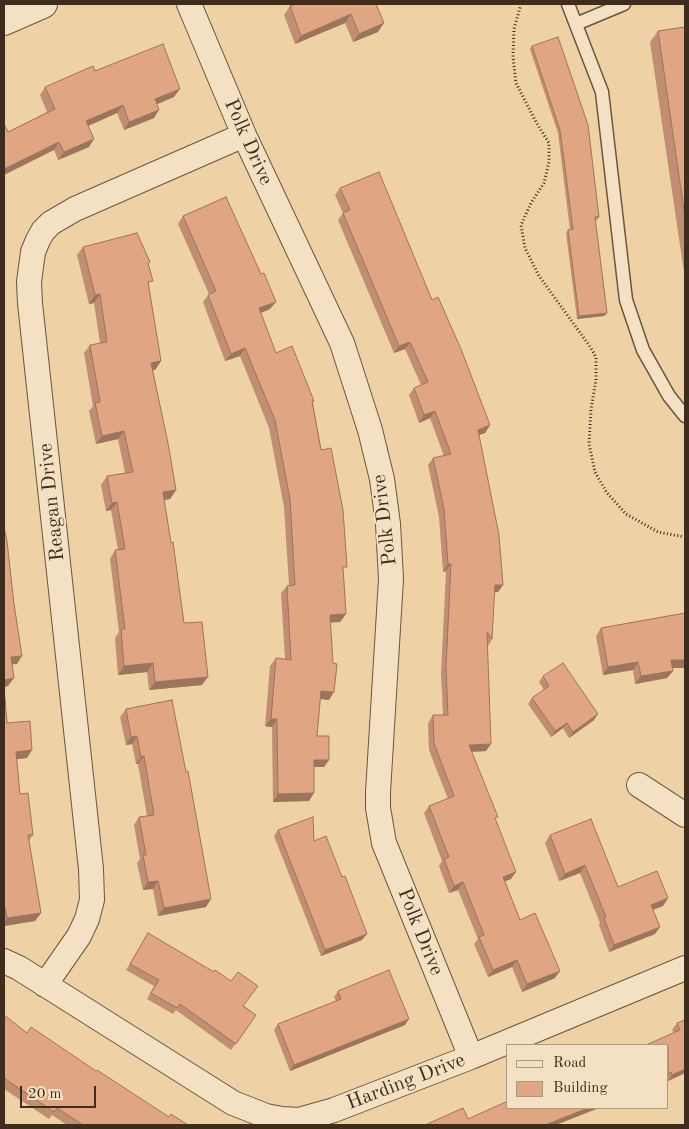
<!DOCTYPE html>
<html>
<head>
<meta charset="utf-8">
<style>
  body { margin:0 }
  #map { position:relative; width:689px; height:1129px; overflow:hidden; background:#eed1a5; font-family:"Old Standard TT",serif }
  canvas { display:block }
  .frame { position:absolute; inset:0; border:5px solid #3e2d1c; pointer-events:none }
  .legend { position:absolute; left:506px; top:1044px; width:162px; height:65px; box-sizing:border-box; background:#f4e1c4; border:1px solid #ab9981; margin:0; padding:6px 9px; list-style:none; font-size:15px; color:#3e2d1c }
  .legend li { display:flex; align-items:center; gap:10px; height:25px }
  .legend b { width:25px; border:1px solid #ab9981 }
  .scale { position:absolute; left:20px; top:1086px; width:76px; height:22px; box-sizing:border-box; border:2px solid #3e2d1c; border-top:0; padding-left:6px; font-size:15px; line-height:18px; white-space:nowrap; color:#3e2d1c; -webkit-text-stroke:4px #f4e1c4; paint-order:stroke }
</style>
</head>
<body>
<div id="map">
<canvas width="689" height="1129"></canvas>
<div class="frame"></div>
<ul class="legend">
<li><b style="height:6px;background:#f4e1c4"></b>Road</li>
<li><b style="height:14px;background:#e0a583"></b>Building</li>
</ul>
<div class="scale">20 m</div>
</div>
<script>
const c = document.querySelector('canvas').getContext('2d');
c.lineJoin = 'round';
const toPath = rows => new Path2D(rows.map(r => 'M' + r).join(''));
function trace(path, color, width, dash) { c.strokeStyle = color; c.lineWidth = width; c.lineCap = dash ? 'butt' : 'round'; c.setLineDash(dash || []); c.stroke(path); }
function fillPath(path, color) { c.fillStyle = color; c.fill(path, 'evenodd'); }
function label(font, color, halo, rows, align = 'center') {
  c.font = font + ' "Old Standard TT",serif'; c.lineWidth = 4; c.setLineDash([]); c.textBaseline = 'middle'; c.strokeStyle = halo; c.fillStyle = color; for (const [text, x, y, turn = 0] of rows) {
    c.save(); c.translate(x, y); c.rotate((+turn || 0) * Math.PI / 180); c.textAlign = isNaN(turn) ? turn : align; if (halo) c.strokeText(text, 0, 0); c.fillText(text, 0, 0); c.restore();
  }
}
const path = toPath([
  [521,4,514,29,513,57,516,83,536,122,549,143,549,162,544,183,531,203,521,225,525,248,539,276,589,345,596,357,596,380,591,409,589,444,595,472,607,493,626,514,658,532,685,537]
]);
const service = toPath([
  [568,4,602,92,626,300,643,350,669,396,685,416],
  [576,24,624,4]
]);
const minor = toPath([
  [189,4,244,135,342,343,370,430,382,479,388,524,391,579,378,792,378,808,384,843,471,1057],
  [639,785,685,815],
  [4,961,19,968,233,1103,266,1116,282,1119,299,1120,334,1110,471,1057,685,968],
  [45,985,79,936,87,919,92,900,91,869,30,303,29,282,33,252,38,240,43,231,51,223,75,209,244,135]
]);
const tertiary = toPath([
  [4,21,43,4]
]);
const wall = toPath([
  [376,4,378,32,353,42,345,23,295,44,284,15,290,6],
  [685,27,685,279,650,42,658,31],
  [532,46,599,217,597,220,595,220,607,313,604,316,577,319,566,233,568,230,570,230,558,133,530,49],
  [95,71,174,97,157,104,154,118,124,130,117,113,88,126,89,147,58,160,54,150,8,132,47,112,40,95,45,87],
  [340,188,432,300,490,425,485,433,479,435,503,585,498,592,494,592,492,639,488,646,486,751,472,752,496,820,511,879,505,881,520,920,555,978,522,992,512,967,488,977,474,944,478,939,458,890,449,893,439,866,442,861,424,813,429,806,448,799,429,750,428,723,433,715,443,715,441,674,446,571,443,572,439,517,428,465,433,458,444,456,430,418,419,423,409,395,414,388,421,385,405,349,394,353,338,220,343,213,335,195],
  [183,216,270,309,261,313,276,353,314,401,313,403,343,572,346,614,340,622,331,622,329,700,320,699,317,736,329,760,324,767,314,767,309,801,273,802,272,727,265,726,270,666,276,658,285,659,281,593,287,586,289,585,284,507,269,428,240,356,225,361,203,302,209,294,178,224],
  [83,247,149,265,149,287,161,361,155,370,153,370,176,490,170,499,164,500,184,623,202,685,149,690,147,672,118,675,115,638,119,632,110,559,115,550,118,550,111,510,106,511,101,485,107,476,125,473,118,439,96,444,89,411,93,406,84,353,90,345,100,343,94,303,89,304,77,255],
  [4,527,17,664,12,664,8,686,4,687,7,723,27,758,16,759,20,794,33,835,29,840,41,913,35,921,4,926],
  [685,613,685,668,672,668,673,671,667,678,635,684,633,670,603,675,596,636,601,628],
  [543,676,594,720,569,738,563,728,551,737,528,704,532,698,544,690,539,682],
  [172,700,206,907,158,916,153,889,143,890,137,863,140,859,134,825,139,817,147,816,138,764,136,764,132,744,126,745,120,717,126,709],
  [278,830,314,841,342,877,362,940,321,956,274,836],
  [550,835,618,887,668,898,663,906,653,910,655,934,609,952,599,925,600,923,580,873,559,881,545,843],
  [148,933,256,1015,231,1050,176,1010,173,1014,147,999,154,986,126,970],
  [338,991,405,1025,290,1071,274,1030,278,1024,336,1001,334,997],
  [4,1015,27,1033,96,1071,169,1117,188,1125,67,1125,52,1115,49,1119,4,1089],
  [685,1020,685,1073,668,1081,668,1045,674,1033,672,1030,677,1023]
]);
const shadedWall = toPath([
  [351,14,345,23,295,44,301,36],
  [384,23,378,32,353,42,359,34],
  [180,89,174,97,150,107,155,99],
  [123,105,117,113,81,129,86,121],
  [159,110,154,118,124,130,129,122],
  [94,139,89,147,58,160,64,152],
  [59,142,54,150,4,175,4,169],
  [100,294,94,303,89,304,95,295],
  [276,302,270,309,253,316,259,308],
  [607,313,604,316,577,319,579,316],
  [410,342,405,349,394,353,399,346],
  [245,348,240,356,225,361,231,354],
  [161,361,155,370,145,371,151,363],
  [435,411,430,418,419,423,424,415],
  [490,425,485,433,473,437,478,430],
  [124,431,118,439,96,444,102,436],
  [176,490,170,499,157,501,163,492],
  [117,502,111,510,106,511,112,503],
  [448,564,451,564,446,571,443,572],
  [495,585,503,585,498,592,490,593],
  [346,614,340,622,325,623,330,615],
  [22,656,17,664,5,665,11,657],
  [671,660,685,660,685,668,665,668],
  [638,662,633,670,603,675,608,667],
  [153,663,147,672,118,675,124,666],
  [673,671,667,678,635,684,641,676],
  [208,677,202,685,149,690,155,682],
  [14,678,8,686,4,687,4,680],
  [321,691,334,692,329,700,315,698],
  [598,714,594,720,569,738,573,732],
  [271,719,277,719,272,727,265,726],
  [567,723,563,728,551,737,555,731],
  [137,736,132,744,126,745,131,737],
  [491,744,486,751,464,752,469,745],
  [32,750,27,758,10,760,16,752],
  [144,756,138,764,136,764,141,757],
  [314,760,329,760,324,767,308,767],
  [314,793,309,801,273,802,278,794],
  [585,865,580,873,559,881,565,874],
  [516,872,511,879,498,884,503,877],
  [158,881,153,889,143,890,148,882],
  [463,882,458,890,449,893,454,886],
  [668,898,663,906,646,912,651,905],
  [211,899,206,907,158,916,164,908],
  [41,913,35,921,4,926,4,923,7,918],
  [660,927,655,934,609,952,614,945],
  [367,934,362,940,321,956,325,950],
  [517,960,512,967,488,977,493,970],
  [560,971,555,978,522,992,527,984],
  [409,1019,405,1025,290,1071,294,1065],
  [685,1069,685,1073,668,1081,672,1075],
  [588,1108,599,1108,556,1125,545,1125]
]);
const building = toPath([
  [296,4,376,4,384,23,359,34,351,14,301,36,290,6,296,4],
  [685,27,685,217,658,31,685,27],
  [558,37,588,125,599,217,595,217,607,313,579,316,568,230,573,229,560,130,532,46,558,37],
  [163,44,180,89,155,99,159,110,129,122,123,105,86,121,94,139,64,152,59,142,4,169,4,124,8,132,55,109,45,87,93,66,95,71,163,44],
  [379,172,432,300,438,297,461,349,490,425,478,430,499,535,503,585,495,585,492,639,487,632,491,744,469,745,498,817,495,818,516,872,503,877,520,920,535,913,560,971,527,984,517,960,493,970,479,937,484,935,463,882,454,886,444,859,449,857,429,806,454,796,434,743,433,715,448,715,446,667,451,564,448,564,444,509,433,458,451,454,435,411,424,415,414,388,428,382,410,342,399,346,343,213,350,210,340,188,379,172],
  [226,197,261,274,264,273,276,302,259,308,276,353,292,346,314,401,312,401,321,450,331,448,343,510,347,567,343,567,346,614,330,615,333,663,337,664,334,692,321,691,317,736,329,736,329,760,314,760,314,793,278,794,277,719,271,719,276,658,291,660,287,586,295,585,290,499,275,420,245,348,231,354,208,295,216,291,183,216,226,197],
  [137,233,150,262,148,263,153,281,148,282,161,361,151,363,168,443,176,490,163,492,171,543,173,542,184,623,202,622,208,677,155,682,153,663,124,666,121,629,125,629,115,550,125,549,117,502,112,503,107,476,133,472,124,431,102,436,95,403,100,402,90,345,107,342,100,294,95,295,83,247,137,233],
  [4,527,7,541,14,604,22,656,11,657,14,678,4,680,4,527],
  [685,613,685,660,671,660,673,671,641,676,638,662,608,667,601,628,685,613],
  [563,663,598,714,573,732,567,723,555,731,532,698,549,686,543,676,563,663],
  [4,686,7,723,30,721,32,750,16,752,20,794,28,793,33,835,28,835,41,913,7,918,4,903,4,686],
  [172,700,186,772,188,771,211,899,164,908,158,881,148,882,143,855,146,855,139,817,154,815,144,756,141,757,137,736,131,737,126,709,172,700],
  [313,817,314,841,326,836,342,877,345,876,367,934,325,950,278,830,313,817],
  [591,819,618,887,657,871,668,898,651,905,660,927,614,945,604,918,606,917,585,865,565,874,550,835,591,819],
  [148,933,214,972,215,970,231,981,238,972,258,986,243,1006,256,1015,236,1044,180,1004,177,1008,151,993,159,980,130,964,148,933],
  [389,970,409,1019,294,1065,278,1024,341,999,338,991,389,970],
  [4,1015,27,1033,31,1027,96,1071,97,1070,169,1117,171,1114,188,1125,83,1125,57,1108,54,1112,4,1078,4,1015],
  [685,1020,685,1069,672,1075,671,1072,668,1074,668,1045,646,1045,680,1030,677,1023,685,1020],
  [508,1101,508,1108,588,1108,545,1125,425,1125,463,1108,468,1119,508,1101]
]);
const streetNames = [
  ["Polk Drive",248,142,66],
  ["Reagan Drive",52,502,-96],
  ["Polk Drive",385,520,-97],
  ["Polk Drive",420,932,68],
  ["Harding Drive",406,1082,-21]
];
trace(service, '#6a563e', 15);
trace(minor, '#6a563e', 26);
trace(tertiary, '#6a563e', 30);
trace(path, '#3e2d1c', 3, [1, 2.5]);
trace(service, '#f4e1c4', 12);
trace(minor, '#f4e1c4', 24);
trace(tertiary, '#f4e1c4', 28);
fillPath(wall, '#c18e71');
fillPath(shadedWall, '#9d745c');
fillPath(building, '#e0a583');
trace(building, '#9d745c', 1);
label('20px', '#3e2d1c', '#f4e1c4', streetNames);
</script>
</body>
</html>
